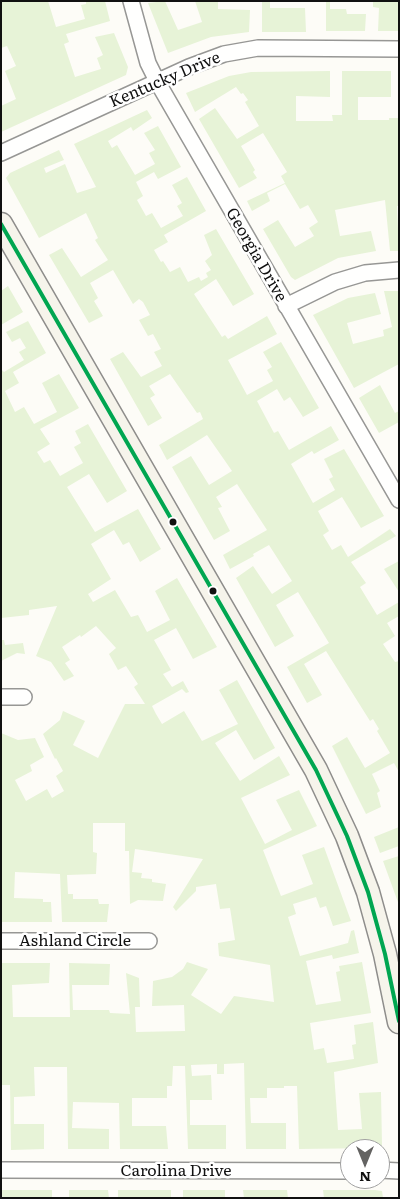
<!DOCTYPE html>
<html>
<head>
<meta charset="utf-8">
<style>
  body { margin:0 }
  #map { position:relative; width:400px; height:1199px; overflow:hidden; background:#fdfcf7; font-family:Literata,serif }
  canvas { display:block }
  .frame { position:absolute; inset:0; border:2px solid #111; pointer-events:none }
  .north { position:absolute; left:340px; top:1139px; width:50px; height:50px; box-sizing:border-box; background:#fff; border:1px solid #a0a0a0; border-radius:50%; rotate:180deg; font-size:14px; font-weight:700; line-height:20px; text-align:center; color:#111 }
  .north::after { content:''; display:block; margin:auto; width:18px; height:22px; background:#646362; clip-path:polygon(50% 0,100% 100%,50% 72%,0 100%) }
</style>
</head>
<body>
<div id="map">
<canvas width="400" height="1199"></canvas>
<div class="frame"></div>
<div class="north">N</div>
</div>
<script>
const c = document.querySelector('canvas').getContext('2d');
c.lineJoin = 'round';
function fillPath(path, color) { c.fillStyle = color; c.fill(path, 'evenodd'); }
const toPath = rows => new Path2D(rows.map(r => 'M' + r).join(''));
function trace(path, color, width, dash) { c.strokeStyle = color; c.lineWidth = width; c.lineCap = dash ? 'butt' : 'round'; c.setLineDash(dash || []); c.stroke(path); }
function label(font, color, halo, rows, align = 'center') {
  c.font = font + ' Literata,serif'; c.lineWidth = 5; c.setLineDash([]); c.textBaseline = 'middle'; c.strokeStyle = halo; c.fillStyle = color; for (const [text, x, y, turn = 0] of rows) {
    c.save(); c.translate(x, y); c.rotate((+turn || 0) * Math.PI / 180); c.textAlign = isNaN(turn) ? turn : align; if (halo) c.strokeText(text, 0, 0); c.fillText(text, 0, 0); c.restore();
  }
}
const green = toPath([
  [48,1,56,27,85,19,81,5,86,4,86,1,105,1,110,21,66,34,69,42,64,44,75,77,101,69,97,58,103,55,95,37,114,33,128,67,126,75,1,132,1,106,16,99,5,71,16,66,7,46,1,48,1,2],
  [165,1,178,30,202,22,195,1,218,1,218,9,250,10,249,32,211,37,168,53,148,3],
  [262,1,270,1,270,8,305,8,306,32,262,32],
  [326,1,330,1,330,9,346,9,347,14,366,14,365,31,326,31],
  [373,1,399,1,399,31,378,31,379,8,373,7],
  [330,71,330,97,296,96,296,121,333,121,332,115,342,115,342,71,391,71,391,97,358,97,358,120,389,120,389,118,399,118,399,206,397,206,399,251,390,251,385,200,335,210,340,236,371,231,376,251,338,258,295,280,291,277,263,229,278,220,295,247,314,236,309,228,318,222,308,205,300,209,285,184,267,193,270,201,252,211,247,201,285,183,281,176,287,172,263,133,241,146,255,170,253,172,257,178,239,188,199,119,215,108,237,139,259,126,245,102,248,100,243,93,241,94,236,87,195,112,186,93,229,76,251,72],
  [147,110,152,118,133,131,131,127,108,141,112,148,117,145,135,175,155,164,149,153,155,150,144,133,158,126,181,167,158,179,154,172,136,182,143,196,137,200,146,216,152,213,161,228,183,216,177,206,182,203,172,185,187,177,206,211,164,235,168,242,154,250,161,262,163,261,170,272,180,267,188,282,199,277,201,281,208,277,206,273,211,270,205,261,212,255,204,235,216,229,254,294,233,306,216,279,194,294,222,337,225,335,228,339,267,316,277,334,228,360,247,395,273,381,267,370,272,367,263,352,281,342,319,408,303,417,290,397,284,401,277,389,257,401,274,433,278,431,289,450,331,426,339,440,314,454,312,451,291,464,313,503,335,490,329,479,333,477,324,459,344,449,384,516,361,528,342,497,318,511,329,531,323,535,332,550,341,545,348,557,390,529,396,536,351,562,366,583,360,587,377,615,399,602,399,616,387,623,395,636,383,644,395,662,399,661,399,772,394,763,372,774,380,791,377,793,381,807,366,814,332,746,347,737,365,768,390,753,377,731,379,729,373,719,370,721,326,651,304,664,322,695,307,703,287,667,329,643,298,592,276,605,294,636,275,647,236,578,253,566,272,594,292,581,269,545,253,554,254,556,230,569,223,555,267,530,237,484,216,497,222,507,218,508,230,531,214,540,172,467,191,456,209,485,232,471,207,435,167,460,159,445,203,419,200,412,197,413,170,374,149,386,155,395,150,398,162,418,148,426,110,359,123,352,141,377,162,366,154,352,161,349,153,334,148,336,139,320,150,315,143,302,139,299,133,304,113,270,90,283,98,298,94,301,103,316,89,323,49,255,62,248,81,277,108,260,95,240,98,238,86,213,39,238,6,178,10,173,59,150,64,160,44,168,46,173,65,164,77,193,96,187,74,144],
  [8,286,23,312,1,325,1,291],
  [384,291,399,291,399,364,354,388,313,315,348,298,375,293,381,314,347,323,353,344,384,336,383,330,392,327],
  [28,321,46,353,13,372,19,383,5,391,15,412,24,407,34,424,57,412,42,383,59,374,79,408,40,429,50,444,37,452,44,463,50,460,60,476,83,463,74,447,81,443,75,431,88,424,127,491,107,503,89,474,67,487,95,532,138,509,161,549,140,562,129,542,123,545,114,530,91,544,111,579,88,594,93,602,115,590,131,617,138,615,147,632,170,620,155,591,177,578,217,647,193,659,176,628,154,640,171,670,163,674,172,687,183,681,189,692,186,693,182,689,152,706,156,714,162,724,184,711,202,741,238,724,219,690,237,680,275,748,254,760,236,730,215,743,240,781,279,756,290,775,241,798,265,844,292,830,276,800,299,790,317,826,263,850,281,896,313,884,302,855,324,847,351,921,333,926,326,906,320,908,316,897,293,904,296,914,288,917,300,956,348,943,351,931,354,930,359,953,333,959,332,955,306,961,316,1005,341,1001,336,972,340,971,339,966,362,962,371,1013,310,1023,314,1050,324,1048,327,1063,354,1059,352,1045,356,1044,354,1025,373,1022,378,1063,334,1072,338,1130,362,1129,359,1093,381,1092,382,1145,378,1148,299,1149,297,1086,284,1086,284,1088,267,1088,267,1098,250,1098,251,1123,286,1123,286,1149,246,1149,244,1063,224,1064,224,1074,217,1074,217,1064,191,1065,192,1076,211,1075,212,1100,190,1100,190,1125,226,1125,226,1149,188,1149,185,1066,173,1066,172,1086,167,1086,167,1098,132,1098,132,1126,166,1126,168,1149,120,1149,119,1103,73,1102,72,1128,109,1129,109,1149,68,1149,67,1067,34,1067,35,1096,14,1097,14,1124,44,1124,44,1149,11,1150,10,1085,1,1085,1,963,50,963,49,983,12,985,13,1017,70,1017,69,963,110,964,109,985,72,985,73,1010,109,1010,110,1013,130,1014,126,973,139,978,140,1007,135,1007,136,1032,185,1031,184,1005,152,1006,153,981,172,977,183,969,187,962,208,969,191,995,221,1014,234,996,274,1002,270,965,219,956,218,943,235,940,230,908,220,909,216,884,196,887,196,891,176,911,173,907,203,859,135,849,132,872,142,873,141,878,152,879,152,882,166,884,163,901,138,900,130,904,129,851,125,851,125,823,93,823,93,852,97,853,96,874,67,875,68,894,73,894,73,899,98,899,99,904,109,904,107,922,62,922,60,874,15,872,14,898,43,899,43,902,51,902,52,922,1,922,1,733,18,740,35,738,44,757,30,765,32,771,15,780,26,801,47,789,52,798,64,791,56,776,63,771,56,758,55,759,43,734,60,720,63,711,85,721,73,745,98,758,125,704,145,704,134,687,138,684,126,666,118,670,109,654,116,648,96,626,81,637,80,635,62,647,70,660,65,663,74,676,64,681,51,662,36,656,57,606,29,610,29,615,1,618,1,369,4,372,24,360,19,352,26,348,20,338,12,342,6,332],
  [380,385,395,413,399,411,399,422,379,433,359,398],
  [399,561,399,592,384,569],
  [1,640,4,640,5,645,23,643,25,654,17,653,1,661],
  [399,827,399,846,380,853,374,837],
  [399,856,399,905,383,861],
  [1,1190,52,1190,52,1198,1,1198],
  [69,1190,108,1190,109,1198,69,1198],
  [118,1190,171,1190,171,1198,118,1198],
  [183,1190,225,1190,225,1198,183,1198],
  [243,1190,287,1190,288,1198,244,1198],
  [323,1190,375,1190,382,1191,383,1198,324,1198]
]);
const street = toPath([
  [131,1,148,63,158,83,399,500],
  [1,153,189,67,224,54,258,48,399,49],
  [286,306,335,282,365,273,399,270],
  [1,697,24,697],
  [1,941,149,941],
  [1,1170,350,1171],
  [380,1170,399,1171]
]);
const secondary = toPath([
  [1,224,316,770,347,836,368,892,385,954,399,1022]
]);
const bus1 = toPath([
  [1,224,316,770,347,836,368,892,385,954,399,1021]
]);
const markers = [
  [173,522,4.5,"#111"],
  [213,591,4.5,"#111"]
];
const streetNames = [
  ["Kentucky Drive",165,80,-23],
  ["Georgia Drive",256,255,60],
  ["Ashland Circle",75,941],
  ["Carolina Drive",176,1171]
];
fillPath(green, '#e7f3d7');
trace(street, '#979795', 18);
trace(secondary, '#8e8d8b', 25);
trace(street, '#fffffe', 15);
trace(secondary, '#f6f4eb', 22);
trace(bus1, '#00a651', 4);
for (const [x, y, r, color] of markers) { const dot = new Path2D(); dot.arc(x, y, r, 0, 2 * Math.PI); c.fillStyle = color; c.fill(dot); trace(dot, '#fff', 2); }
label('16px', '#111', '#fff', streetNames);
</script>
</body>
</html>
